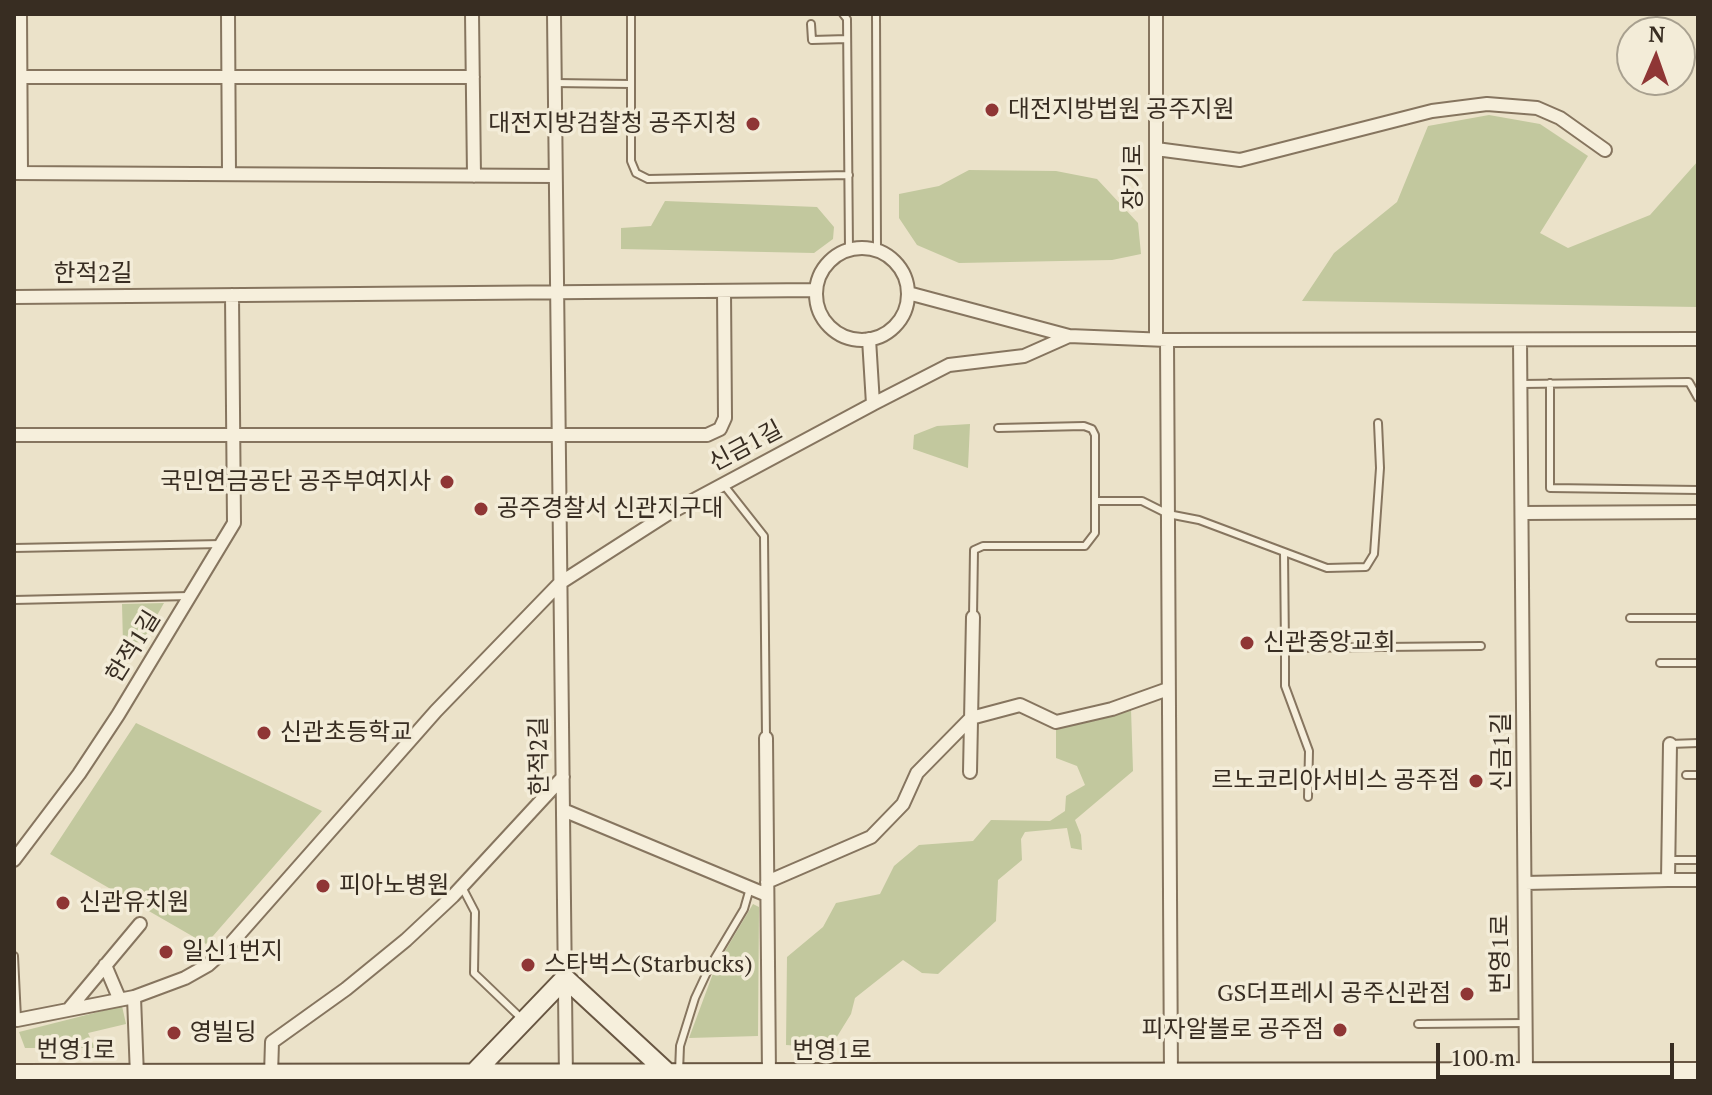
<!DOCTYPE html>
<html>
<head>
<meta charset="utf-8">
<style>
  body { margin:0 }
  #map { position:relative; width:1712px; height:1095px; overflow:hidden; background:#ebe2c9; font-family:"PT Serif",serif }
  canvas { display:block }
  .frame { position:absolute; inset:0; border:16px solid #382d22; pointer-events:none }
  .north { position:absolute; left:1616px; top:16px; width:80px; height:80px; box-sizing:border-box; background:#f3ecd8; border:2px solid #a8a08f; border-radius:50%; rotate:2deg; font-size:22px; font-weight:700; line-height:32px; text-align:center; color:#382d22 }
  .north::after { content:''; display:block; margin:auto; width:28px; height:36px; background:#8f3635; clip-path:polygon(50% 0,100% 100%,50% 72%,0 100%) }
  .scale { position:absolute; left:1436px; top:1043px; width:238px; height:36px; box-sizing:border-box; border:4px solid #382d22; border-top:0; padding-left:10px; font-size:24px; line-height:28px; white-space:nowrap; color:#382d22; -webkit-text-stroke:6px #f3ecd8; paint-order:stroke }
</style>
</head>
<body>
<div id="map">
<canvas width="1712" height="1095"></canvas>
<div class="frame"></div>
<div class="north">N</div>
<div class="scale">100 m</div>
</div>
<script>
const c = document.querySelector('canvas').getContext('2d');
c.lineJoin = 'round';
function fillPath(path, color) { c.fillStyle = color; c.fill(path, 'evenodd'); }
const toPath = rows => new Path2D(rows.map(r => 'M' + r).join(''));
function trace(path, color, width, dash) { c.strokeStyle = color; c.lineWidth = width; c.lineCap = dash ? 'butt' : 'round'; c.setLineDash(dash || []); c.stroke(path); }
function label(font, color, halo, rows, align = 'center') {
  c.font = font + ' "PT Serif","Noto Sans KR",serif'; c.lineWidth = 7; c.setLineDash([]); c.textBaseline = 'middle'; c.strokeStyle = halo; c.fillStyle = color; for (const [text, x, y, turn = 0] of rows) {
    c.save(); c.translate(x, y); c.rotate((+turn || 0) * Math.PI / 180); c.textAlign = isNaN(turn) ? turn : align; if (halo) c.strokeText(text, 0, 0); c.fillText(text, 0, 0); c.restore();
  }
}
const green = toPath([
  [1489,115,1540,124,1588,156,1540,233,1568,248,1650,215,1698,161,1698,307,1302,301,1334,253,1397,202,1428,126],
  [969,170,1056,171,1097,179,1138,223,1141,254,1112,260,959,263,917,245,899,218,899,194,939,186],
  [665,201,817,207,834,227,833,239,814,253,621,249,621,228,651,226],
  [970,424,968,468,913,449,914,435,937,426],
  [164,603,142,642,123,643,122,604],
  [1131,709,1133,771,1075,820,1081,835,1082,850,1071,848,1067,828,1025,832,1021,839,1022,860,998,880,996,921,938,974,922,973,903,960,855,998,851,1014,830,1048,786,1045,787,957,823,927,836,903,880,894,894,866,919,845,973,841,991,820,1050,821,1065,811,1066,796,1085,785,1077,766,1056,758,1056,729],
  [136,723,322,811,206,944,50,854],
  [753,904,759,907,758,1036,689,1038,715,968],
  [122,1006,126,1024,88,1033,95,1048,25,1048,19,1032]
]);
const path = toPath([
  [217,1020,217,1044]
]);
const lane = toPath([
  [631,14,631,161,636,173,648,179,849,175],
  [843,14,847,19,849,250],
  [876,14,877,251],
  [811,24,812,40,847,39],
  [554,83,631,84],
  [1550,383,1550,488,1698,490],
  [1521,384,1689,382,1698,398],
  [998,428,1084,426,1092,429,1095,435,1095,501],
  [723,484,764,536,766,738],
  [14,548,222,544],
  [1284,552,1285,648,1481,646],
  [14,600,190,596],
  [973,617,974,550,983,546,1085,546,1095,533,1095,501,1142,501,1168,514,1199,520,1327,568,1366,567,1374,554,1380,468,1378,423],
  [1630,618,1698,618],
  [1285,648,1285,686,1309,751,1308,797],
  [1660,663,1698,663],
  [1670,744,1698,743],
  [1686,775,1698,775],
  [1669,860,1698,860],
  [462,887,475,912,474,973,522,1019],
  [14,956,17,1019],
  [1418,1024,1526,1023],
  [679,1072,680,1046,695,998,710,966,744,909,750,888]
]);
const street = toPath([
  [20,14,21,173],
  [228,14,229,174],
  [472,14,474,176],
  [554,14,566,1079],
  [21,77,473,77],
  [1156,149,1240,160,1432,111,1487,104,1537,108,1560,118,1605,150],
  [14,173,555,176],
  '816 294a46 46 0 1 1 92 0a46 46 0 1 1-92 0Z',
  [908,293,1069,336],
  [14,297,816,290],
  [1156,339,1156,14],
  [1167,340,1171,1078],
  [1520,340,1526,1072],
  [873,404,949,365,1024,356,1069,336,1167,340,1698,339],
  [14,435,707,435,720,429,725,418,724,291],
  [1523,513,1698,512],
  [766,738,769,1075],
  [970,772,973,617],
  [563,810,767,895],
  [14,860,79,774,118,715,234,523,232,295],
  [1668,880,1698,880],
  [767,882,871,837,903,804,917,773,971,718,1020,705,1056,722,1112,709,1168,689],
  [1525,883,1668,880,1670,744],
  [105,965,119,998],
  [69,1009,140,924],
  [17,1020,134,997],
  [271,1075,272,1042,346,989,406,940,453,896,563,777],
  [137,1076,134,997,185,978,208,965,227,948,436,711,560,583,666,515,873,404,869,339]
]);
const secondary = toPath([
  [14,1074,1698,1072],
  [475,1078,472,1075,565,978,671,1076]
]);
const markers = [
  [992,110,8,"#8f3635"],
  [753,124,8,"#8f3635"],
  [447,482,8,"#8f3635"],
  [481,509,8,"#8f3635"],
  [1247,643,8,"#8f3635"],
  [264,733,8,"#8f3635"],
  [1476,781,8,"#8f3635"],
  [323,886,8,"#8f3635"],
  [63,903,8,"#8f3635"],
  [166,952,8,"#8f3635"],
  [528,965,8,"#8f3635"],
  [1467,994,8,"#8f3635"],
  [1340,1030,8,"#8f3635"],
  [174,1033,8,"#8f3635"]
];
const poiNames = [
  ["대전지방법원 공주지원",1008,110],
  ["대전지방검찰청 공주지청",737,124,"right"],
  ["국민연금공단 공주부여지사",431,482,"right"],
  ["공주경찰서 신관지구대",497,509],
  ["신관중앙교회",1263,643],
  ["신관초등학교",280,733],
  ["르노코리아서비스 공주점",1460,781,"right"],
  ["피아노병원",339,886],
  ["신관유치원",79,903],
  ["일신1번지",182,952],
  ["스타벅스(Starbucks)",544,965],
  ["GS더프레시 공주신관점",1451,994,"right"],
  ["피자알볼로 공주점",1324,1030,"right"],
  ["영빌딩",190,1033]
];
const streetNames = [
  ["장기로",1134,177,-90],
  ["한적2길",93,274],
  ["신금1길",746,447,-28],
  ["한적1길",134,647,-58],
  ["신금1길",1502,752,-90],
  ["한적2길",540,756,-91],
  ["번영1로",1501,954,-90],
  ["번영1로",76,1051,1],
  ["번영1로",832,1051]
];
fillPath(green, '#c2c89e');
trace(lane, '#86755f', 10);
trace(street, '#86755f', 16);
trace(secondary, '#685642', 22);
trace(path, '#86755f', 3, [6, 4]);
trace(lane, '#f6efdc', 6);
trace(street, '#f6efdc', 12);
trace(secondary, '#f6efdc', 18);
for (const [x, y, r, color] of markers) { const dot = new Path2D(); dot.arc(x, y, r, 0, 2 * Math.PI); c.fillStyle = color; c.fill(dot); trace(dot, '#f3ecd8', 3); }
label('24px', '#382d22', '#f3ecd8', poiNames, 'left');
label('24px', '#382d22', '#f3ecd8', streetNames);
</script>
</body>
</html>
